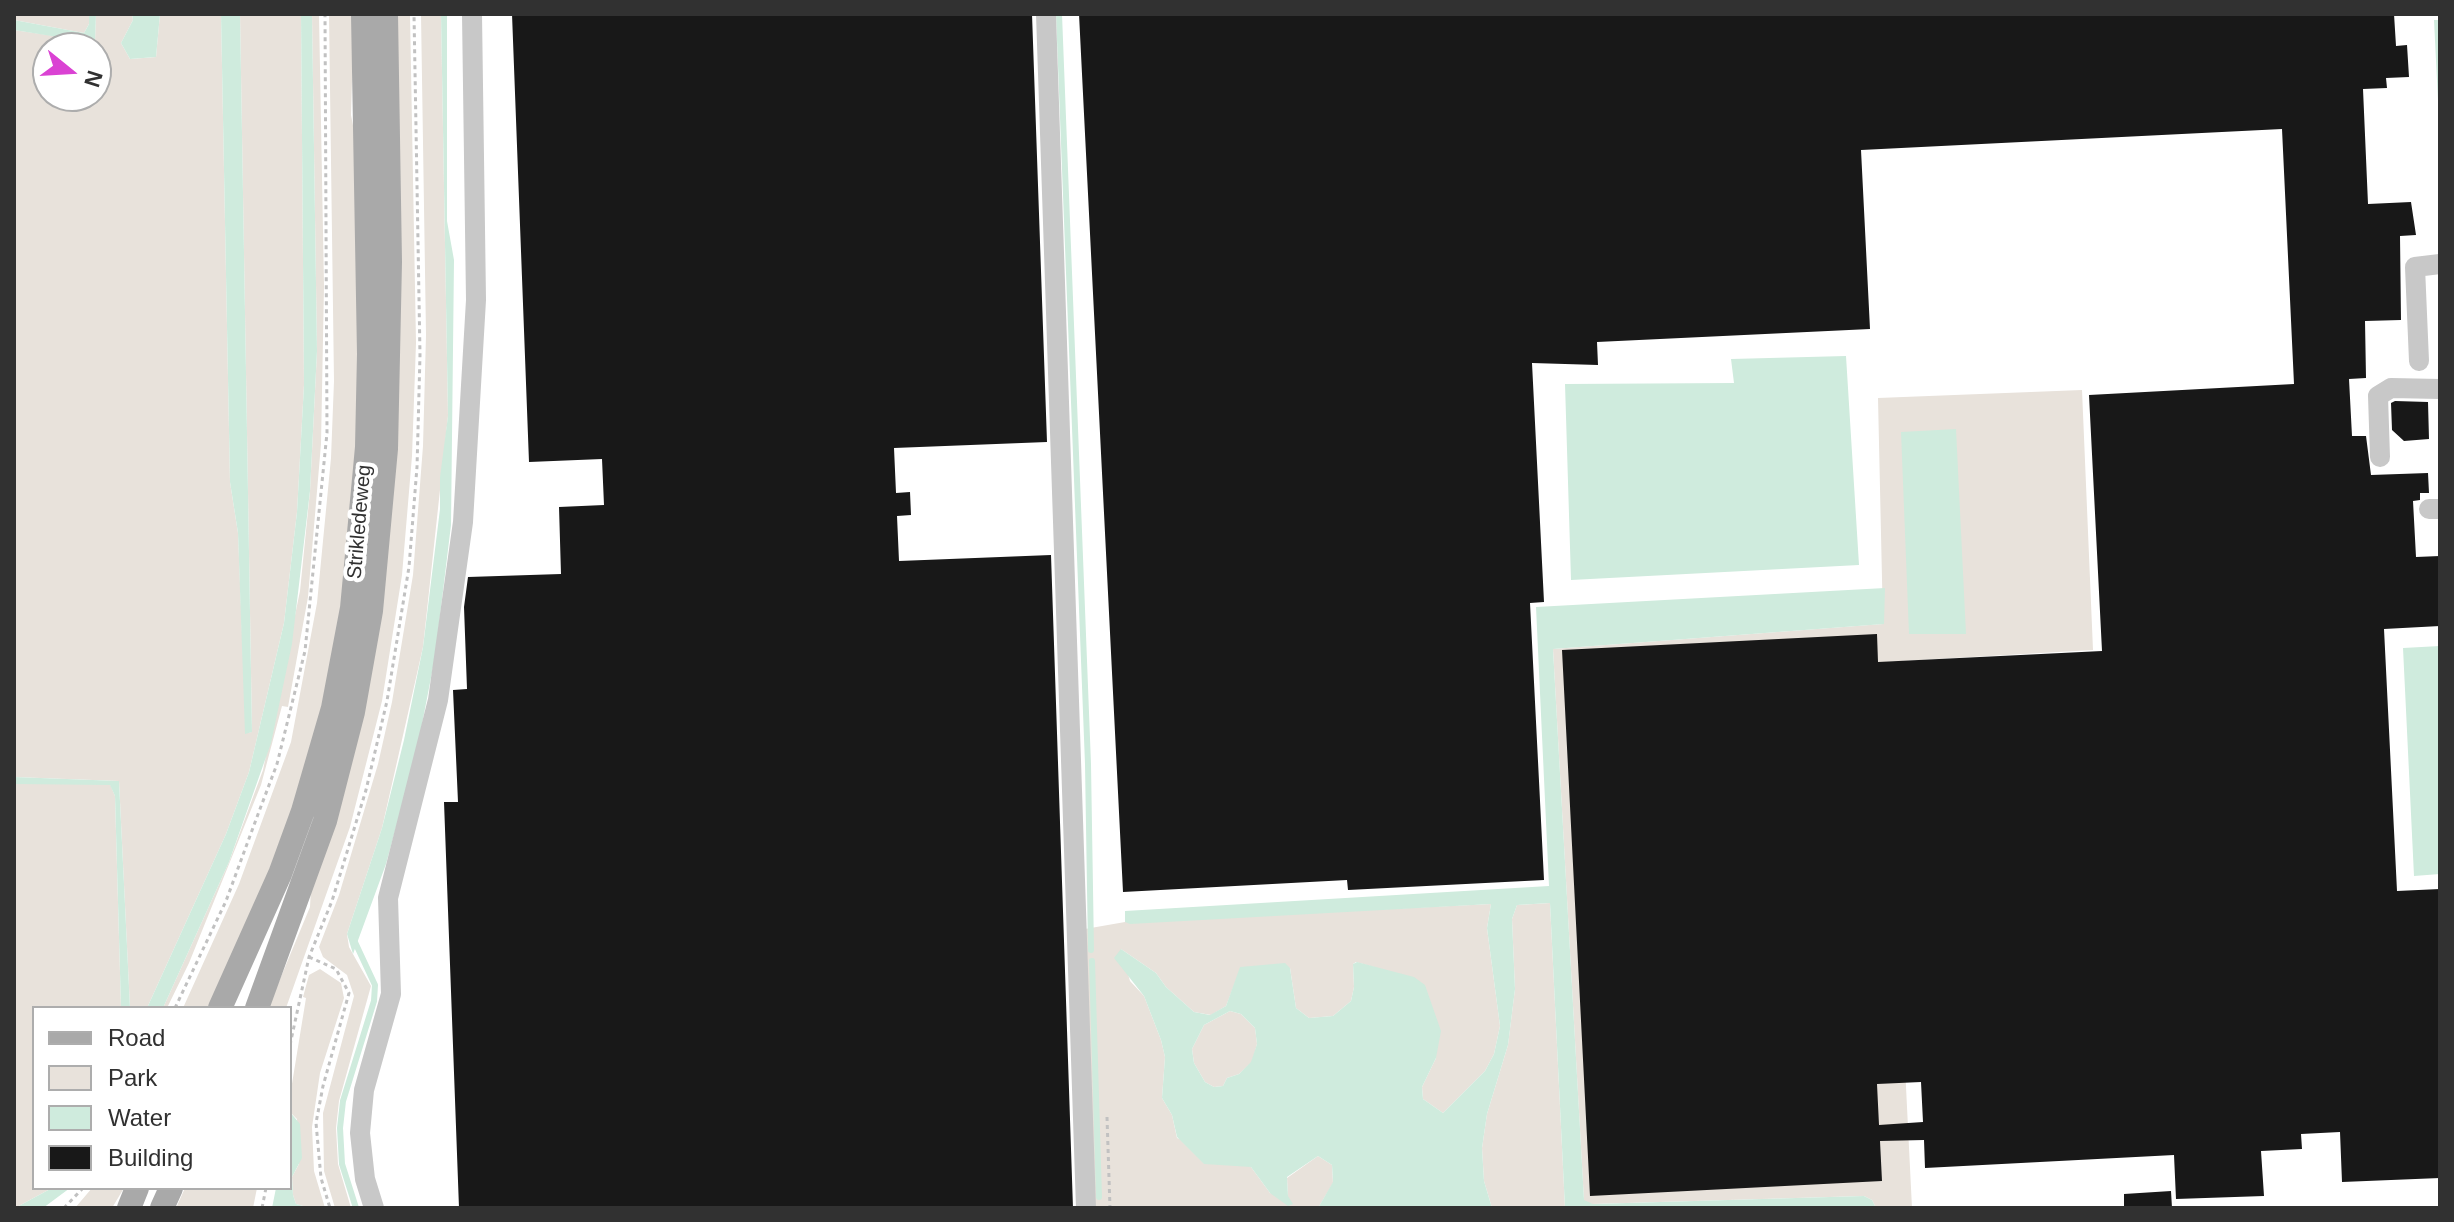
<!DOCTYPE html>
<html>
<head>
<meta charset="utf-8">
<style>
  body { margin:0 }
  #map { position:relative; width:2454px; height:1222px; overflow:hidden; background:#fff; font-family:Arial,sans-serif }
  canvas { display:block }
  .frame { position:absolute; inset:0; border:16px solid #313131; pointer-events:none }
  .legend { position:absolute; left:32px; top:1006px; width:260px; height:184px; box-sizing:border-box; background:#fff; border:2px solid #adadad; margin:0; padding:10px 14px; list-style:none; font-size:24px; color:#313131 }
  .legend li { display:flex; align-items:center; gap:16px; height:40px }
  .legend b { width:40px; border:2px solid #adadad }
  .north { position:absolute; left:32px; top:32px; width:80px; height:80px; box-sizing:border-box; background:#fff; border:2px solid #adadad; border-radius:50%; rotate:108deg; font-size:22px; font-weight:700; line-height:32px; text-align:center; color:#313131 }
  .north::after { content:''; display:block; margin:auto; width:28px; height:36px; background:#da42d3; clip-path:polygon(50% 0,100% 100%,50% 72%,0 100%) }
</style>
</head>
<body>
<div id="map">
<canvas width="2454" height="1222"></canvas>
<div class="frame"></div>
<ul class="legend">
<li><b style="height:10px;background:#a9a9a9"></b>Road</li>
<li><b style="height:22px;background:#e8e2db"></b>Park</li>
<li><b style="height:22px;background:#cfebdd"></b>Water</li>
<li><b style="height:22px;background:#181818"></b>Building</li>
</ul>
<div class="north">N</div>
</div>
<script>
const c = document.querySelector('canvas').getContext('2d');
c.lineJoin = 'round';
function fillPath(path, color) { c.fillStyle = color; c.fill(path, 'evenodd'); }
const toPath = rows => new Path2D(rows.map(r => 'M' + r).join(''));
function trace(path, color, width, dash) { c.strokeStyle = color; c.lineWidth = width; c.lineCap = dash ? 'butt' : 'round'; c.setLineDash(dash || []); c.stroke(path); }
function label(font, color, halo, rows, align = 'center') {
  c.font = font + ' Arial,sans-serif'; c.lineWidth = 8; c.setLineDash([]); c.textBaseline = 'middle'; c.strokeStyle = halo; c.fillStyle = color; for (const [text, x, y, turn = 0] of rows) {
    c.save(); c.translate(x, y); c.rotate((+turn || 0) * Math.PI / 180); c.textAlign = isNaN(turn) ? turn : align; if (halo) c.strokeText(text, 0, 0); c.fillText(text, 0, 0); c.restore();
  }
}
const green = toPath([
  [14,14,89,14,89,24,84,33,14,20],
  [96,14,132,14,133,20,121,43,130,59,156,57,160,14,221,14,230,482,238,533,246,733,252,732,240,14,301,14,304,385,297,512,284,623,249,772,226,834,147,1008,130,1008,119,781,14,777,14,30,95,42],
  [48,48,96,48,96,96,48,96],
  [312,14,319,14,324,286,321,444,308,597,288,707,282,706,261,785,189,963,167,1008,163,1008,229,862,263,770,300,591,310,491,317,351],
  [329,14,354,14,351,115,361,167,361,390,337,656,288,835,213,1008,183,1008,239,884,291,742,317,603,331,458,334,381],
  [390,14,410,14,416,343,412,456,402,575,382,701,350,827,286,1008,268,1008,310,907,312,870,335,797],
  [421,14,441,14,448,416,423,647,382,828,347,934,349,947,371,986,339,1101,336,1128,338,1164,351,1208,335,1208,324,1171,323,1113,354,996,347,975,323,957,319,947,339,895,378,764,392,702,413,575,423,446,426,335],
  [2082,390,2093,650,1885,662,1912,1208,1876,1208,1872,1200,1864,1196,1592,1204,1584,1201,1553,649,1883,624,1878,398],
  [14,784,110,784,115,796,121,1008,34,1008,34,1188,52,1188,15,1208],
  [1550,903,1565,1208,1492,1208,1484,1181,1482,1148,1487,1114,1508,1045,1515,989,1512,919,1517,905],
  [1491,904,1487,928,1500,1026,1494,1054,1485,1071,1443,1113,1423,1099,1422,1087,1436,1058,1381,969,1356,962,1353,964,1354,987,1351,1001,1333,1016,1309,1018,1296,1008,1290,968,1241,967,1226,1006,1211,1015,1194,1012,1166,987,1156,973,1121,949,1130,981,1144,996,1161,1040,1165,1057,1162,1098,1172,1115,1177,1138,1251,1167,1270,1193,1288,1196,1287,1178,1318,1156,1332,1165,1333,1183,1318,1208,1094,1208,1085,929,1125,922],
  [320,969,341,983,344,998,320,1073,312,1127,314,1171,325,1208,310,1208,296,1204,293,1195,292,1177,299,1164,297,1119,290,1112,290,1096,306,998,303,997,309,975],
  [1230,1011,1241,1014,1255,1028,1257,1044,1252,1062,1239,1074,1227,1078,1223,1086,1214,1087,1205,1082,1194,1063,1192,1049,1204,1025],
  [92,1188,124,1188,112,1208,75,1208],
  [185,1188,257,1188,253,1208,176,1208]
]);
const water = toPath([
  [89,14,96,14,95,43,14,30,14,20,84,33,89,24],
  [132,14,160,14,156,57,130,59,121,43,133,20],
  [221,14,240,14,252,732,245,734,238,533,230,482],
  [301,14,312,14,317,351,310,491,292,644,271,743,229,862,163,1008,147,1008,226,834,249,772,284,623,297,512,304,385],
  [441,14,447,14,447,221,454,260,451,525,435,657,417,750,386,864,353,954,347,934,382,828,404,740,423,647,440,509,440,477,448,416],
  [2434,20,2438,20,2440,141],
  [1846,356,1859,565,1571,580,1565,384,1734,383,1731,359],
  [1956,429,1966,634,1909,634,1901,432],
  [1885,588,1884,624,1553,649,1584,1200,1593,1204,1864,1196,1872,1200,1876,1208,1565,1208,1550,903,1517,905,1512,919,1515,989,1508,1045,1487,1114,1482,1148,1484,1181,1492,1208,1318,1208,1333,1182,1332,1165,1318,1156,1287,1177,1288,1196,1293,1204,1288,1206,1270,1193,1251,1167,1204,1164,1177,1137,1172,1115,1162,1098,1165,1057,1161,1040,1144,996,1114,958,1121,949,1156,973,1166,987,1194,1012,1210,1015,1226,1006,1240,967,1285,963,1290,968,1296,1008,1309,1018,1333,1016,1351,1001,1354,987,1353,964,1357,962,1414,977,1425,985,1441,1031,1436,1058,1422,1087,1423,1099,1443,1113,1485,1071,1494,1054,1500,1026,1487,928,1491,904,1130,924,1125,922,1125,911,1549,886,1536,607],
  [1230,1011,1241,1014,1255,1028,1257,1044,1251,1062,1239,1074,1227,1078,1223,1086,1214,1087,1205,1082,1194,1063,1192,1049,1204,1025],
  [2440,646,2440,874,2414,876,2403,648],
  [14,777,119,781,130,1008,121,1008,115,796,110,785,14,784],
  [290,1112,300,1124,302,1158,292,1177,293,1195,296,1204,310,1208,272,1208,276,1188,290,1188],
  [52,1188,70,1188,43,1208,15,1208]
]);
const stream = toPath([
  [1059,14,1088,764,1091,950],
  [354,940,375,985,374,1001,343,1101,340,1128,342,1164,356,1208],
  [1092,961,1099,1197]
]);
const building = toPath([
  [512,14,1032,14,1047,442,894,448,896,493,910,492,911,515,897,516,899,561,1051,555,1073,1208,459,1208,444,802,458,802,453,690,467,689,464,607,468,577,561,574,559,507,604,505,602,459,529,462],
  [1079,14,2394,14,2396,46,2407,45,2409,77,2386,78,2387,88,2363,89,2368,204,2411,202,2416,235,2400,236,2401,320,2365,321,2366,378,2349,379,2352,436,2366,436,2371,475,2428,473,2429,493,2420,493,2420,500,2413,501,2416,557,2440,556,2440,626,2384,629,2397,891,2440,889,2440,1178,2342,1182,2340,1132,2301,1134,2302,1149,2261,1151,2264,1196,2176,1199,2174,1155,1925,1168,1924,1140,1880,1141,1882,1181,1590,1196,1562,650,1877,634,1878,662,2102,651,2089,395,2294,384,2282,129,1861,150,1870,329,1597,342,1598,365,1532,363,1544,602,1530,603,1544,880,1348,890,1347,880,1123,892],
  [1921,1082,1923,1122,1879,1125,1877,1084],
  [2395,401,2428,402,2429,439,2404,441,2392,430,2391,403],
  [2171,1191,2172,1208,2124,1208,2124,1194]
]);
const path = toPath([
  [309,957,336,969,349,993,323,1086,316,1123,321,1178,330,1208],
  [175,1008,226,901,257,817,277,764,305,651,327,433,325,14],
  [290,1045,309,957,332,901,366,790,387,701,409,567,417,467,420,355,414,14],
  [1107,1117,1110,1208],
  [64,1208,83,1188],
  [262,1208,266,1188]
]);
const minor = toPath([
  [1046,14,1086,1208],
  [2419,361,2415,267,2440,264],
  [2380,457,2378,396,2391,388,2440,389],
  [2429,509,2440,509],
  [374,1208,365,1179,360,1133,364,1090,391,994,388,898,438,700,463,522,476,300,472,14]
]);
const major = toPath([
  [220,1008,280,874,303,811,333,708,352,608,367,447,369,354,363,14],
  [257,1008,325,821,353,712,371,611,386,449,390,262,386,14],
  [129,1208,137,1188],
  [162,1208,171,1188]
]);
const streetNames = [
  ["Strikledeweg",360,522,-85]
];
fillPath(green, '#e8e2db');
fillPath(water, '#cfebdd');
trace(stream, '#cfebdd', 6);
fillPath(building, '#181818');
trace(path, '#c1c1c1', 3, [4, 4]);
trace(minor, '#c8c8c8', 20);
trace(major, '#a9a9a9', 24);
label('20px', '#313131', '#fff', streetNames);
</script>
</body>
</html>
